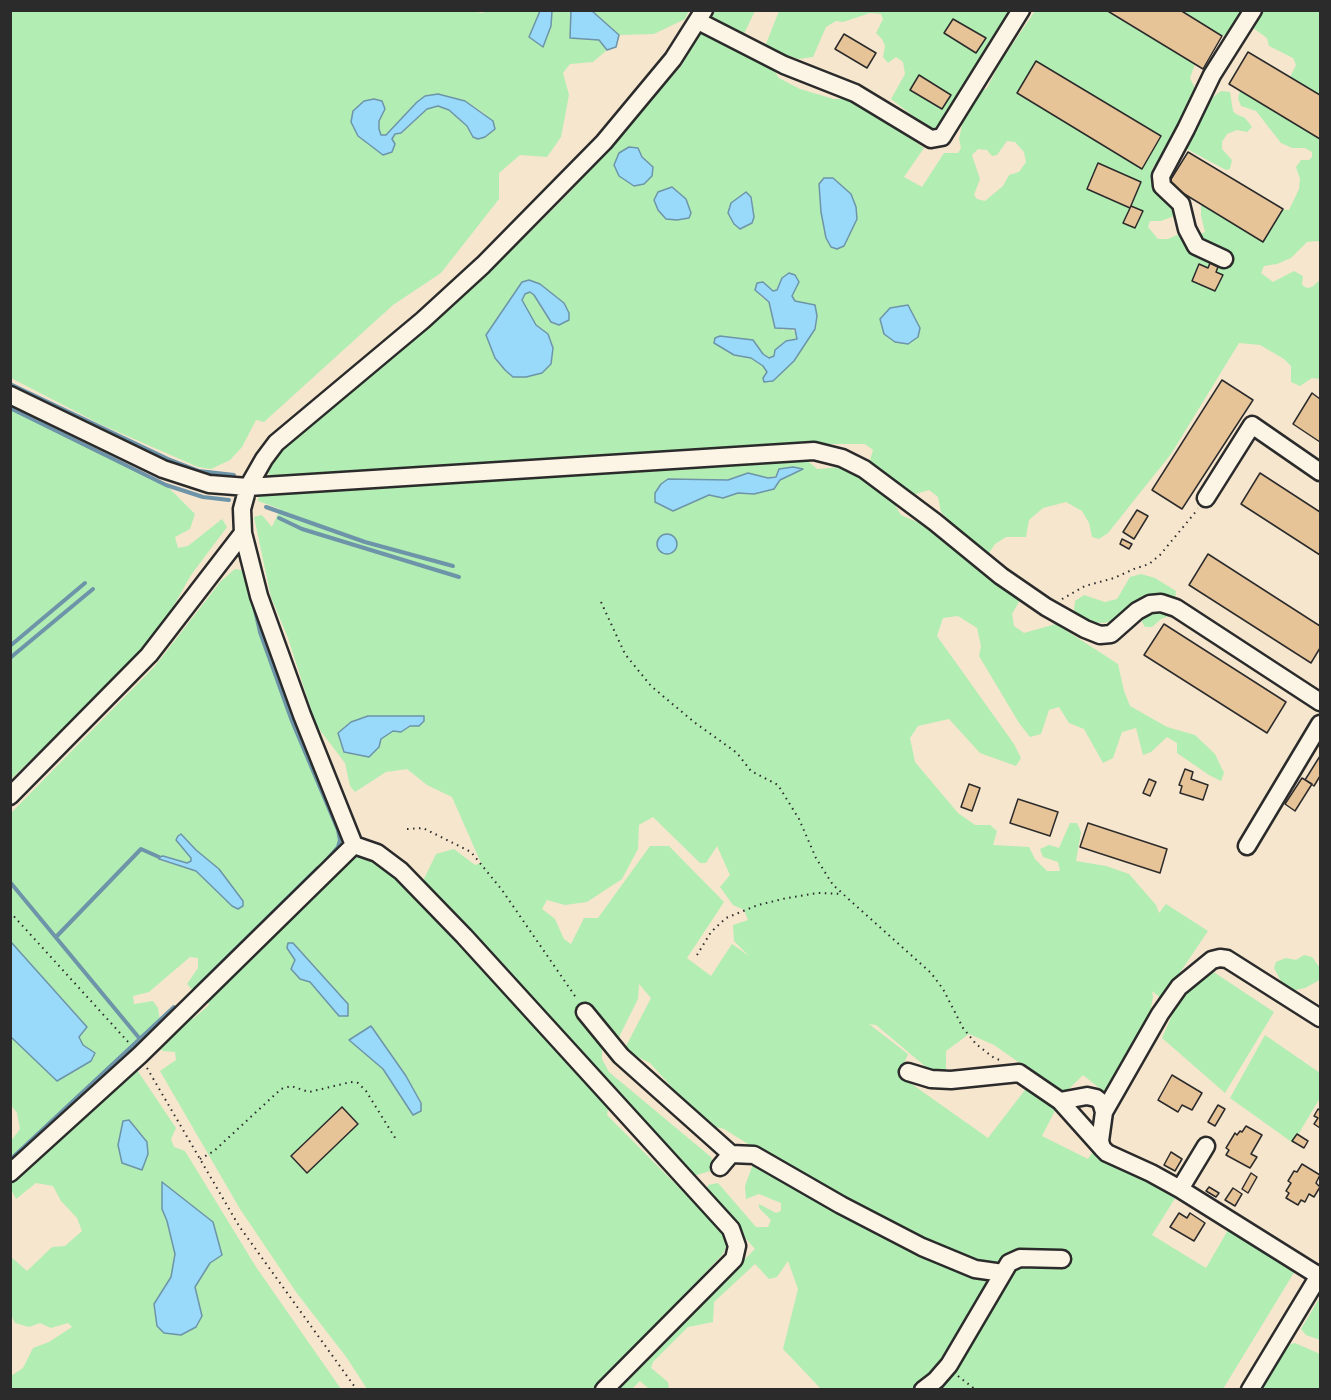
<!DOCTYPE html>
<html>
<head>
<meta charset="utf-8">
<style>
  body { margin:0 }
  #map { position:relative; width:1331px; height:1400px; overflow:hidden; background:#f6e6ce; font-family:"Balsamiq Sans",sans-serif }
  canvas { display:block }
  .frame { position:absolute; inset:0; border:12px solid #2b2b2b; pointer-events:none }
</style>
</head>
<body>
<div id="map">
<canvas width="1331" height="1400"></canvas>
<div class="frame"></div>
</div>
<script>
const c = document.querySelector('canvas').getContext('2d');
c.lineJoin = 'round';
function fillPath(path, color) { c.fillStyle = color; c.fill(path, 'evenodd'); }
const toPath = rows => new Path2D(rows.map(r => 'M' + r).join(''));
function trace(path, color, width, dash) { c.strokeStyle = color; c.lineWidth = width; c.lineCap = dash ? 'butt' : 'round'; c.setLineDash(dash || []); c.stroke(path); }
const green = toPath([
  [475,10,476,12,483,13,486,10,540,11,529,37,551,26,552,11,571,11,570,27,578,39,599,40,607,50,593,62,570,64,563,73,569,95,561,137,547,157,520,155,499,173,499,199,441,273,393,305,264,422,256,420,242,447,230,460,211,469,198,467,100,424,11,378,10,11],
  [438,94,465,101,485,114,473,137,467,126,449,110,438,106,427,109,402,133,395,134,392,139,358,136,385,109,379,121,379,129,380,135,386,135,417,102],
  [592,11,689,11,685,19,654,34,619,35],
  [712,11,755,11,742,38,752,58,766,44,779,11,1009,11,935,133,891,99,905,74,903,62,896,57,888,63,883,57,885,46,882,39,876,33,883,19,881,14,870,13,843,22,836,21,826,27,813,57,799,59,781,54,772,67,779,78,800,89,834,99,856,99,924,148,904,177,922,187,944,153,958,153,961,148,959,139,965,111,974,96,987,88,1001,61,1035,11,1106,11,1195,64,1190,78,1196,90,1190,118,1161,160,1153,167,1151,181,1157,189,1174,188,1191,198,1182,213,1161,221,1150,221,1148,227,1158,239,1168,239,1179,234,1192,238,1205,232,1201,215,1201,204,1289,210,1299,189,1300,179,1296,167,1301,160,1309,160,1312,157,1312,152,1305,148,1292,148,1281,143,1256,111,1241,106,1238,98,1240,91,1320,139,1320,244,1318,241,1307,242,1291,258,1277,264,1264,266,1261,273,1273,282,1294,271,1303,276,1302,285,1307,288,1312,287,1320,280,1320,379,1312,378,1300,386,1291,382,1291,366,1284,359,1260,345,1239,343,1171,454,1108,533,1099,539,1092,537,1089,523,1082,511,1066,502,1043,508,1029,520,1026,537,1006,537,995,544,987,556,973,546,941,512,938,497,929,490,912,495,869,464,873,450,865,444,811,444,275,483,268,473,270,458,480,282,571,191,681,66],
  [1036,61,1161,136,1142,168,1017,94],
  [1007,141,1015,142,1024,152,1026,162,1019,172,1009,175,1003,186,985,201,977,199,974,195,980,179,972,155,978,149,987,150,992,156,997,155],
  [1098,163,1141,182,1129,208,1087,189],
  [1210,263,1218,267,1216,272,1223,275,1215,291,1192,281,1208,268],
  [529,280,540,284,564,303,569,313,543,311,534,295,530,291,525,294,522,300,536,325,548,334,553,348,551,364,542,373,486,335],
  [799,282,792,296,795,301,802,302,815,329,794,361,769,383,767,372,763,366,751,358,733,355,714,343,753,340,763,354,769,358,774,356,797,339,796,333,790,328,782,330,774,322,769,302,760,296,767,287,774,291],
  [1180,11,1245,11,1230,32,1222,36],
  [1261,11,1320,11,1320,95,1290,77,1296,65,1293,58,1269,46,1267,38,1253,28,1253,23],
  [1221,91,1230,92,1233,111,1236,114,1245,118,1252,127,1247,132,1237,130,1227,134,1222,142,1222,149,1232,160,1230,169,1226,170,1187,149,1175,167,1197,120,1212,98],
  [10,408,166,485,195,514,190,529,175,537,178,548,188,546,222,519,227,527,191,575,163,625,133,662,11,779],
  [803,457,817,469,852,466,890,497,901,515,933,529,967,561,1020,600,1012,614,1014,626,1024,633,1056,624,1118,664,1124,691,1130,706,1167,727,1195,735,1215,754,1224,773,1221,781,1209,775,1177,753,1177,743,1167,737,1151,752,1143,755,1136,728,1122,732,1113,758,1103,763,1084,729,1069,723,1059,707,1049,710,1041,734,1030,737,1019,723,979,656,981,646,977,628,958,616,943,618,937,636,1014,744,1021,758,1016,766,980,753,949,719,918,726,910,738,915,762,958,813,975,825,990,825,997,831,993,845,1029,847,1035,859,1047,871,1060,871,1058,862,1043,857,1040,849,1049,845,1059,848,1070,823,1077,823,1081,832,1076,861,1106,866,1129,874,1156,905,1159,913,1166,904,1208,931,1162,999,1152,991,1153,997,1148,1023,1110,1091,1103,1091,1083,1075,1064,1094,994,1045,969,1034,946,1051,946,1070,938,1077,876,1025,869,1024,908,1054,899,1075,988,1138,1028,1086,1057,1107,1042,1136,1088,1159,1096,1147,1179,1192,1152,1235,1206,1268,1228,1230,1295,1271,1223,1389,821,1389,783,1349,798,1289,788,1261,777,1277,769,1279,755,1264,714,1302,713,1322,688,1327,653,1362,651,1368,668,1382,669,1389,649,1389,640,1381,632,1389,616,1389,642,1361,755,1249,706,1194,708,1185,718,1183,756,1227,768,1227,771,1220,759,1208,759,1204,776,1213,781,1211,781,1203,759,1194,746,1199,745,1186,753,1164,804,1188,809,1182,724,1129,716,1127,711,1131,650,1063,624,1050,651,998,639,984,638,999,614,1047,602,1046,602,1059,609,1072,711,1157,714,1170,693,1176,423,881,436,854,454,849,475,865,481,863,452,797,427,785,407,769,386,772,355,792,350,786,345,763,316,725,288,638,271,597,254,517,262,515,272,527,280,509,258,501,259,494,660,471],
  [802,469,780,480,774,489,754,494,738,493,723,498,709,495,673,511,668,479,728,480,748,473,768,478],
  [368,716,410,726,401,732,394,730,381,739],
  [653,817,700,863,706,863,717,846,730,875,720,887,733,905,744,910,748,920,733,925,734,941,749,956,732,944,711,976,687,958,724,902,669,846,650,846,598,918,584,918,571,944,564,939,555,919,542,909,547,900,565,905,587,902,622,879,638,849,639,825],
  [235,569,246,571,349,844,194,992,187,984,198,968,198,958,190,957,149,992,133,996,134,1004,153,1001,158,1008,160,1021,11,1163,10,1142,20,1129,17,1113,11,1105,11,1037,57,1081,83,1045,79,1037,87,1027,11,942,11,813,155,666,221,581],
  [181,834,196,850,232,906,196,871,159,860,163,856,188,863,191,861,191,858,176,840],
  [1141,574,1155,578,1176,591,1175,599,1147,595,1115,620,1104,623,1086,622,1074,610,1075,601,1084,595,1105,602,1117,599,1130,577],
  [1161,608,1171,615,1161,619,1152,627,1145,627,1142,622,1143,615],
  [367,855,383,866,609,1103,607,1115,720,1229,727,1244,723,1254,595,1389,367,1389,347,1358,296,1292,240,1209,160,1071,176,1060,175,1052,163,1051,156,1045,187,1013,193,1019,209,1005,207,999,354,858],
  [371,1027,406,1076,421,1102,413,1114,383,1069,350,1041],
  [342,1107,358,1124,306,1173,291,1156],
  [1304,955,1312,957,1320,968,1320,977,1318,981,1305,988,1295,990,1283,985,1274,968,1276,962,1286,958,1296,960],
  [1209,969,1274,1012,1225,1093,1162,1038,1180,997],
  [1265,1035,1320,1073,1320,1098,1293,1143,1230,1098],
  [135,1067,176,1128,171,1139,174,1147,185,1151,256,1267,341,1389,11,1389,11,1376,23,1368,33,1348,49,1342,72,1327,68,1323,51,1328,40,1323,29,1327,15,1323,11,1315,10,1256,27,1271,52,1247,65,1246,82,1231,77,1218,61,1201,53,1186,36,1183,16,1199,11,1189,11,1182],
  [162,1182,180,1197,210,1263,195,1287,202,1316,196,1327,181,1335,155,1304,171,1277,175,1254,167,1221,162,1209],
  [1320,1297,1320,1340,1306,1335,1301,1329],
  [1295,1343,1320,1354,1320,1389,1262,1389,1288,1345]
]);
const water = toPath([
  [571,10,592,11,619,35,616,47,607,50,599,40,570,38,571,10],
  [540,11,552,11,551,26,543,47,529,37,540,11],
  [438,94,465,101,493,121,495,129,485,137,478,139,473,137,467,126,449,110,438,106,427,109,401,133,395,134,392,139,395,144,392,152,383,155,358,136,351,122,353,111,364,101,374,99,382,101,385,109,379,121,379,129,381,135,386,135,417,102,425,96,438,94],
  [629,147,638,148,642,157,653,167,652,176,644,184,634,186,619,176,614,165,619,153,629,147],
  [824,178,833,178,851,194,856,207,857,219,844,246,837,249,831,247,826,238,821,212,819,184,824,178],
  [672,187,686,199,691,213,689,218,677,220,666,219,658,210,654,200,658,192,672,187],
  [746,192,751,197,754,217,752,223,740,229,734,224,728,213,731,203,746,192],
  [789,273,795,275,799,282,792,296,795,301,815,305,817,316,815,329,794,361,773,381,764,382,763,378,767,372,763,366,751,358,734,355,714,343,715,338,720,336,753,340,763,354,769,358,774,356,775,350,786,341,797,339,795,329,775,328,769,302,755,290,757,283,763,282,773,291,777,290,782,278,789,273],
  [529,280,540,284,564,303,569,313,569,320,559,325,551,322,534,295,530,292,525,294,522,300,536,325,548,334,553,348,551,364,542,373,526,377,513,377,505,370,495,358,486,335,522,282,529,280],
  [908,305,920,328,918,337,908,344,895,342,884,334,880,319,890,308,908,305],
  [793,467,803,469,780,480,774,489,754,494,738,493,723,498,709,495,673,511,655,502,655,493,661,484,668,479,728,480,748,473,768,478,776,477,779,469,793,467],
  '657 544a10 10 0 1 1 20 0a10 10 0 1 1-20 0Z',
  [368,716,424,716,424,721,419,726,410,726,401,732,393,731,381,739,379,747,369,757,344,752,338,733,351,722,368,716],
  [181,834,196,850,219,869,243,901,243,906,238,909,232,906,196,871,159,859,159,857,163,856,187,863,191,861,191,858,176,840,178,836,181,834],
  [11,942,87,1027,79,1037,83,1045,95,1053,91,1061,57,1081,11,1037,11,942],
  [288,943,293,943,348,1004,348,1016,339,1016,310,982,300,979,291,969,295,960,287,948,288,943],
  [371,1026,406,1076,421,1103,421,1111,413,1115,383,1069,349,1040,371,1026],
  [129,1120,147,1142,148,1154,142,1170,122,1163,118,1145,123,1121,129,1120],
  [162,1182,213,1222,222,1255,210,1263,195,1287,202,1316,196,1327,181,1335,164,1333,157,1326,154,1304,171,1277,175,1254,167,1221,162,1209,162,1182]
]);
const stream = toPath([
  [10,384,168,459,199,471,234,475],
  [10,408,166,485,203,497,229,500],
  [266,507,365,542,453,566],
  [279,518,302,529,459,577],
  [253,601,260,632,292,721,338,830,340,840,338,847,324,863],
  [10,646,85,583],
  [10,658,93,589],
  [10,882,140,1039],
  [56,937,141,849,159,857],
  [195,989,318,868],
  [10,1160,174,1007]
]);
const building = toPath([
  [1106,10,1180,10,1222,36,1203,69,1106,10],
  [953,19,986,38,976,53,944,33,953,19],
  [844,34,876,53,867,68,835,49,844,34],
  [1248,52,1320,95,1320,139,1229,84,1248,52],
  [1036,61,1161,136,1142,169,1017,93,1036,61],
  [919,75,951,95,942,109,910,90,919,75],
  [1188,152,1283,209,1263,242,1168,184,1188,152],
  [1098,163,1141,182,1130,208,1087,189,1098,163],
  [1131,206,1143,211,1135,228,1123,223,1131,206],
  [1210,263,1218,267,1216,272,1223,275,1215,291,1192,281,1199,264,1208,268,1210,263],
  [1222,380,1253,400,1182,509,1152,490,1222,380],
  [1312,393,1320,399,1320,442,1293,424,1312,393],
  [1260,473,1320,512,1320,555,1241,504,1260,473],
  [1137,510,1148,516,1134,539,1123,532,1137,510],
  [1122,539,1132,544,1129,549,1120,544,1122,539],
  [1208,554,1320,626,1320,648,1311,663,1189,585,1208,554],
  [1164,624,1286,702,1267,733,1144,655,1164,624],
  [1320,756,1320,776,1314,786,1305,780,1320,756],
  [1185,769,1193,772,1191,779,1208,785,1203,800,1180,793,1182,786,1179,785,1185,769],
  [1302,778,1312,784,1295,811,1285,804,1302,778],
  [1149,779,1156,782,1150,796,1143,793,1149,779],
  [969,784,980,788,972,811,961,807,969,784],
  [1018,799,1058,812,1050,836,1010,823,1018,799],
  [1088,823,1167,849,1160,873,1080,847,1088,823],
  [1172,1075,1202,1093,1192,1110,1182,1105,1178,1112,1158,1100,1172,1075],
  [1218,1105,1225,1109,1215,1126,1208,1122,1218,1105],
  [342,1107,358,1124,307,1173,291,1156,342,1107],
  [1318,1109,1320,1110,1320,1128,1314,1124,1318,1118,1314,1116,1318,1109],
  [1246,1126,1262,1135,1251,1154,1257,1157,1250,1168,1226,1155,1229,1150,1226,1148,1235,1133,1237,1135,1240,1131,1242,1132,1246,1126],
  [1297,1134,1308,1141,1304,1148,1292,1141,1297,1134],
  [1171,1152,1182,1159,1175,1171,1164,1165,1171,1152],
  [1302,1164,1320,1175,1316,1183,1320,1187,1314,1197,1309,1194,1305,1202,1301,1200,1298,1205,1286,1198,1289,1193,1286,1191,1291,1183,1288,1181,1294,1171,1297,1172,1302,1164],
  [1251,1173,1257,1177,1248,1193,1242,1189,1251,1173],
  [1209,1187,1219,1193,1216,1197,1206,1191,1209,1187],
  [1233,1188,1242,1194,1235,1206,1225,1200,1233,1188],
  [1179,1213,1187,1218,1190,1213,1205,1223,1194,1241,1170,1227,1179,1213]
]);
const path = toPath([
  [1062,599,1085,586,1114,578,1134,569,1149,564,1160,555,1198,509],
  [601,602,625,654,651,686,694,722,737,753,751,771,778,785,799,819,816,858,833,885,931,973,943,989,963,1028,976,1044,994,1058,1000,1060],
  [407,829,423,828,471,852,502,890,577,999],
  [10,912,130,1044],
  [697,955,711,932,726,918,758,905,787,898,818,893,842,894],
  [147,1068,239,1226,357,1390],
  [200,1159,214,1151,281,1089,291,1086,309,1092,351,1082,358,1083,366,1091,397,1141],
  [958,1376,976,1390]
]);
const minor = toPath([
  [698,21,784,65,855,93,931,139,942,137,1021,10],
  [1224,259,1196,246,1187,229,1181,204,1162,186,1161,176,1186,129,1212,75,1253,10],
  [10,395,163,469,209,484,248,487,814,451,842,458,864,469,935,522,1001,576,1046,607,1085,629,1100,635,1111,634,1137,611,1150,604,1161,603,1176,608,1320,702],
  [1206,498,1252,425,1320,472],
  [243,533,259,596,302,715,354,845,377,853,401,871,464,936,731,1229,737,1246,734,1259,604,1390],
  [10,796,149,655,243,533,242,509,248,487,264,459,276,443,423,320,483,265,604,142,673,59,704,10],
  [1247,846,1320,724],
  [585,1012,621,1056,731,1154],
  [908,1072,931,1079,951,1080,1019,1073,1060,1101,1087,1096,1096,1098,1101,1102,1104,1112],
  [1060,1101,1102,1148],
  [720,1167,731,1154,754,1155,841,1205,922,1247,975,1269,1003,1273],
  [10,1173,140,1055,354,845],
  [1180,1189,1206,1146],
  [1319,1276,1180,1189,1151,1173,1107,1153,1102,1148,1100,1141,1104,1112,1160,1014,1179,987,1212,960,1220,958,1227,959,1320,1018],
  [923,1390,936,1380,949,1365,1009,1263,1020,1258,1062,1259],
  [1250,1390,1320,1274]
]);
fillPath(green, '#b2edb3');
fillPath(water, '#99dafb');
trace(water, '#6d94a8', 1.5);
trace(stream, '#6d94a8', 4);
fillPath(building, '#e7c398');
trace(building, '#2b2b2b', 1.5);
trace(minor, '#2b2b2b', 21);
trace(path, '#2b2b2b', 2, [1.5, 4.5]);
trace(minor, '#fcf5e5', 16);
</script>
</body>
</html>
